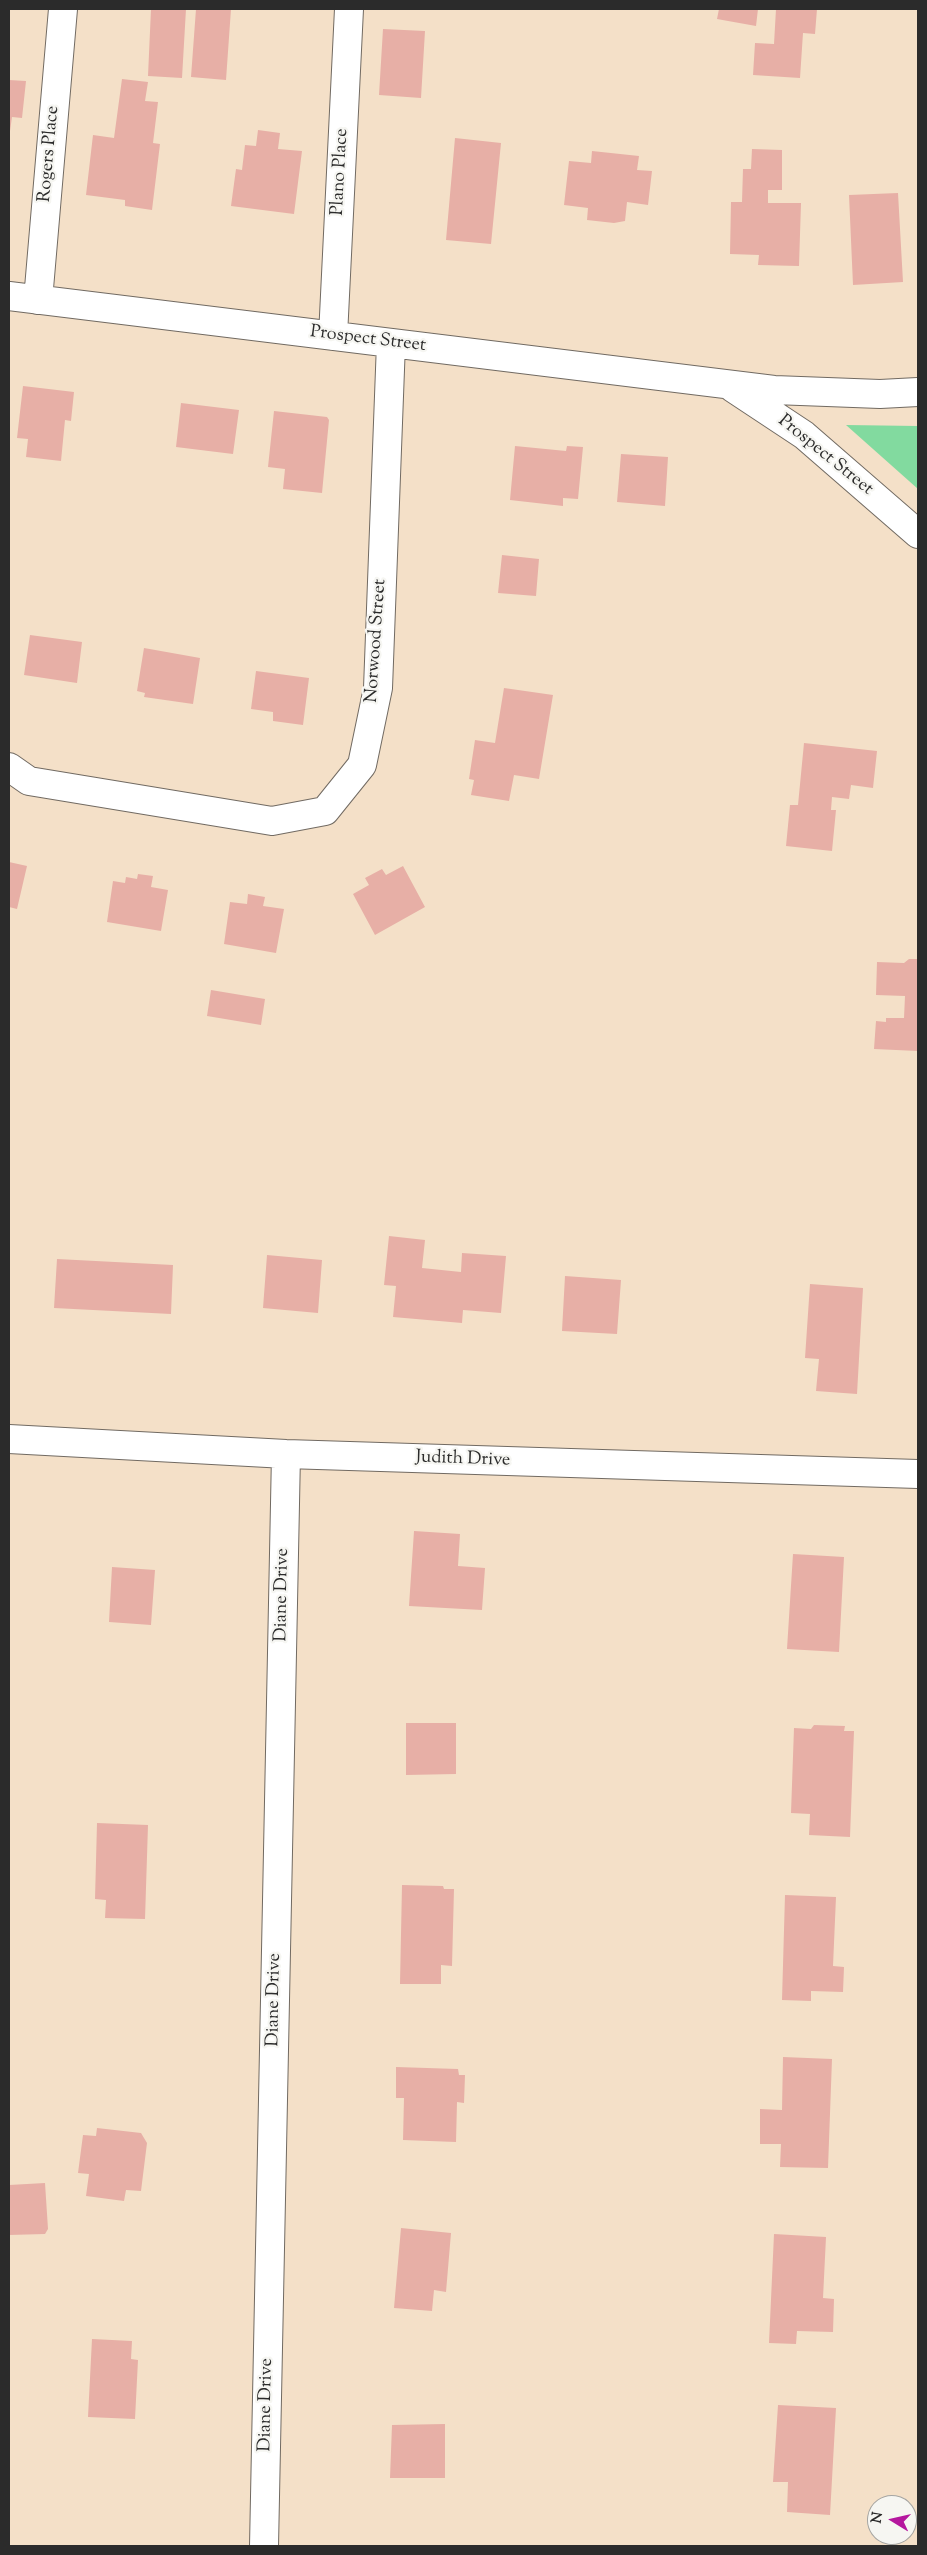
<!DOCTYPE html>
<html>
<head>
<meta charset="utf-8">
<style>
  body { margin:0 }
  #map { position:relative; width:927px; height:2555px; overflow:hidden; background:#f4e0c8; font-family:"Sorts Mill Goudy",serif }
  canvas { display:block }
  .frame { position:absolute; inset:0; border:10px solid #2b2b2b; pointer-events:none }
  .north { position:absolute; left:867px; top:2495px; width:50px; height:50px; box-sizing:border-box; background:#f6f6f2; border:1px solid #a5a5a2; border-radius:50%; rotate:279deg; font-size:14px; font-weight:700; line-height:20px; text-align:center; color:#2b2b2b }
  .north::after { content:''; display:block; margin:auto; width:18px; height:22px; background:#b5179e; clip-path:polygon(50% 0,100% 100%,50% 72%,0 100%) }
</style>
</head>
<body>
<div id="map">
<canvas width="927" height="2555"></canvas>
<div class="frame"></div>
<div class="north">N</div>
</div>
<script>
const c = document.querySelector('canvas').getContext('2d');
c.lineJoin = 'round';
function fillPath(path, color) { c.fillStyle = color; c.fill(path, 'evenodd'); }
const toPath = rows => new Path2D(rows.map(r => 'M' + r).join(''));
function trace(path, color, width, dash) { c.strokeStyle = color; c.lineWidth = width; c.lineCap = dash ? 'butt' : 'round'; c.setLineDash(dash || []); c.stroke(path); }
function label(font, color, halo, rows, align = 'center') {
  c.font = font + ' "Sorts Mill Goudy",serif'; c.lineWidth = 4.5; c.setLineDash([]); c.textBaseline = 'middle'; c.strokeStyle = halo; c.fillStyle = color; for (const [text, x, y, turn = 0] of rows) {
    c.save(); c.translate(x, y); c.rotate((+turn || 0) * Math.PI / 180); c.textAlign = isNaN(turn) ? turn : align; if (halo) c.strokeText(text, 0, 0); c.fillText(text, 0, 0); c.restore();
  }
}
const green = toPath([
  [846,425,918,426,918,489]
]);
const building = toPath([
  [151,9,186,9,182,78,148,76],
  [196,9,231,9,226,80,191,77],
  [719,9,758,9,756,26,717,19],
  [776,9,817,9,815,34,803,33,800,78,753,75,755,43,774,44],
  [383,29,425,31,421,98,379,95],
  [122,79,148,82,145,101,158,102,153,143,160,144,152,210,125,206,125,200,86,195,93,135,114,138],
  [9,80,26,81,22,118,12,117,10,131],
  [258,130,280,133,278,149,302,151,294,214,231,206,236,169,242,170,245,145,256,146],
  [455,138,501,143,491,244,446,240],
  [752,149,782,150,782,190,768,190,768,203,801,203,799,266,758,265,759,255,730,254,731,202,742,202,743,169,751,169],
  [592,151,639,156,637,170,652,171,648,205,627,202,625,221,614,223,587,220,588,208,564,205,569,161,591,163],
  [898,193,903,282,853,285,849,195],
  [23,386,74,392,71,421,65,420,61,461,26,457,28,439,17,438],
  [181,403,239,410,233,454,176,447],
  [274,411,327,417,329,420,322,493,283,489,285,469,268,467],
  [515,446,566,451,567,446,583,447,578,499,563,498,563,506,510,500],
  [621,454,668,457,665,506,617,502],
  [502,555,539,559,536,596,498,593],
  [30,635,82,642,77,683,24,675],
  [144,648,200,658,193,704,144,697,145,693,137,691],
  [256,671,309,678,303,725,273,721,273,712,251,709],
  [504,688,553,695,539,779,514,775,509,801,471,795,474,780,469,779,475,740,495,743],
  [804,743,877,751,873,788,851,785,849,799,832,797,831,810,836,810,832,851,786,846,790,805,798,805],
  [9,862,27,866,17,909,9,907],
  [403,866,425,907,375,935,353,894,369,885,365,878,382,869,386,875],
  [138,874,153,876,151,887,168,890,161,931,107,922,113,881,125,883,126,877,137,879],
  [248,894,265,897,263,906,284,909,276,953,224,944,230,902,247,904],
  [909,959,918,959,918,1051,874,1049,876,1021,886,1022,886,1018,904,1018,905,996,876,995,877,962,904,963],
  [211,990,265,999,261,1025,207,1016],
  [389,1236,425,1240,422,1268,461,1272,462,1253,506,1256,501,1313,463,1310,462,1323,393,1317,396,1286,384,1285],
  [267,1255,322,1260,318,1313,263,1308],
  [57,1259,173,1265,171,1314,54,1308],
  [565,1276,621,1280,617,1334,562,1331],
  [810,1284,863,1288,857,1394,816,1391,819,1359,805,1358],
  [414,1531,460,1534,458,1566,485,1568,482,1610,409,1606],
  [793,1554,844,1557,839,1652,787,1649],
  [112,1567,155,1570,151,1625,109,1622],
  [406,1723,456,1723,456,1774,406,1775],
  [814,1725,845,1726,844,1731,854,1731,850,1837,809,1835,810,1814,791,1813,794,1728,811,1729],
  [97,1823,148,1825,145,1919,105,1918,106,1900,95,1899],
  [402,1885,443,1886,444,1889,454,1889,452,1966,441,1965,441,1984,400,1984],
  [785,1895,836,1897,833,1966,844,1967,843,1992,811,1991,811,2001,782,2000],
  [783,2057,832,2059,828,2168,780,2167,781,2144,760,2144,760,2109,782,2110],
  [396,2067,458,2069,459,2075,465,2075,464,2103,457,2102,456,2142,403,2140,404,2098,396,2098],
  [97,2128,141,2133,147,2143,141,2191,126,2190,124,2201,86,2196,89,2174,78,2173,83,2135,96,2136],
  [45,2183,48,2229,45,2234,9,2235,9,2185],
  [401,2228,451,2233,446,2292,434,2290,432,2311,394,2308],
  [774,2234,826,2237,823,2298,834,2299,833,2332,797,2331,796,2344,769,2343],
  [92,2339,132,2341,131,2359,138,2360,135,2419,88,2417],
  [778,2405,836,2408,830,2515,787,2512,788,2482,773,2482],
  [445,2424,445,2478,390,2478,392,2425]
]);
const minor = toPath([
  [9,296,774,390,880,394,918,392],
  [38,300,63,9],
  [333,336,349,9],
  [733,388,804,435,918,534],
  [9,767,29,781,272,821,325,811,362,765,378,688,391,343],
  [9,1439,286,1454,918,1474],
  [264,2546,286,1454]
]);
const streetNames = [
  ["Rogers Place",50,154,-85],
  ["Plano Place",341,172,-87],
  ["Prospect Street",368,340,7],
  ["Prospect Street",825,456,39],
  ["Norwood Street",377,641,-86],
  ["Judith Drive",463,1460,2],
  ["Diane Drive",283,1595,-89],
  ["Diane Drive",275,2000,-89],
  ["Diane Drive",267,2405,-89]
];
fillPath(green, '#82da9f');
fillPath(building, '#e7afa6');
trace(minor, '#716a62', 30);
trace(minor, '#fff', 28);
label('18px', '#2b2b2b', '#f6f6f2', streetNames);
</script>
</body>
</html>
